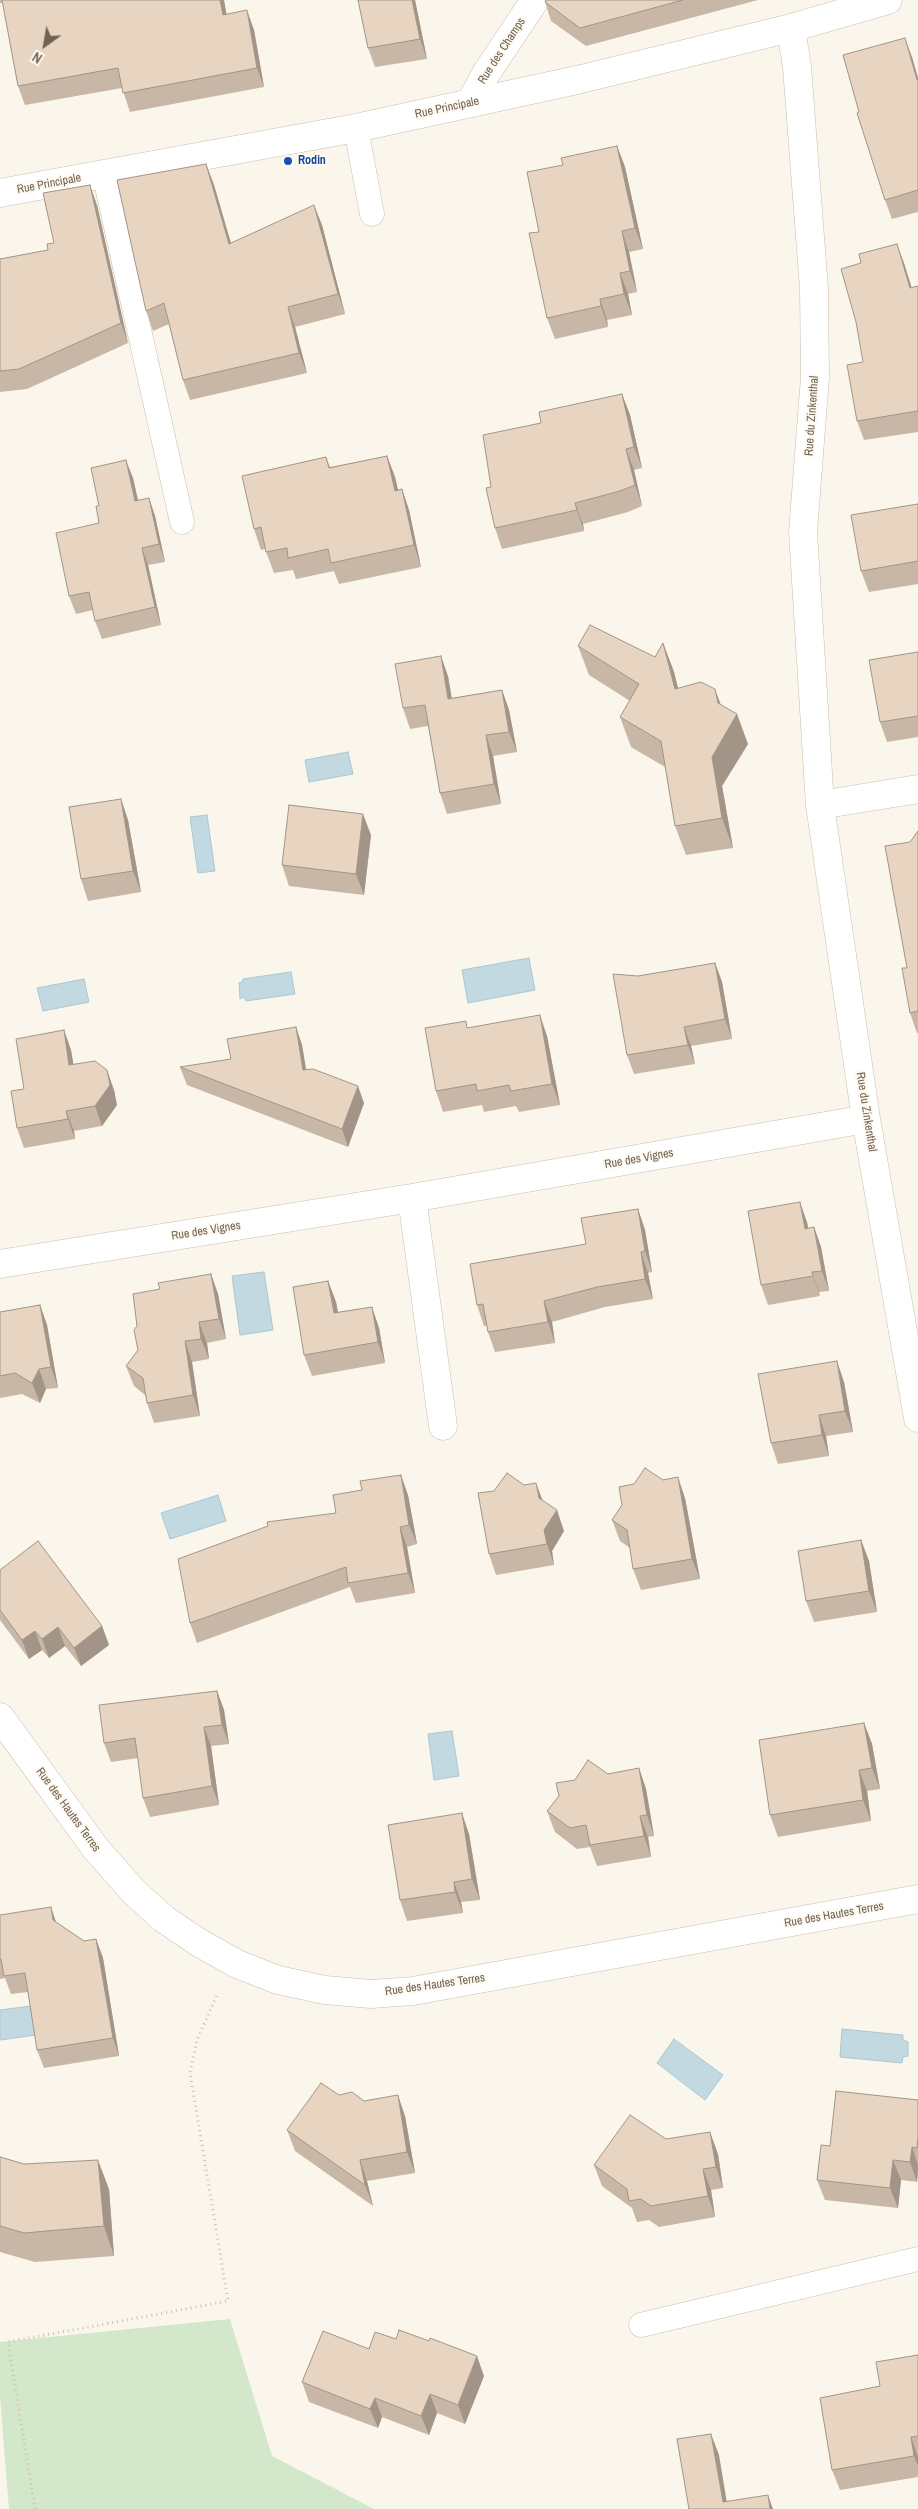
<!DOCTYPE html>
<html>
<head>
<meta charset="utf-8">
<style>
  body { margin:0 }
  #map { position:relative; width:918px; height:2509px; overflow:hidden; background:#faf6eb; font-family:"Archivo Narrow",sans-serif }
  canvas { display:block }
  .north { position:absolute; left:20px; top:20px; width:50px; height:50px; -webkit-text-stroke:4px #fdfaf2; paint-order:stroke; rotate:212deg; font-size:14px; font-weight:700; line-height:20px; text-align:center; color:#736151 }
  .north::after { content:''; display:block; margin:auto; width:18px; height:22px; background:#736151; clip-path:polygon(50% 0,100% 100%,50% 72%,0 100%) }
</style>
</head>
<body>
<div id="map">
<canvas width="918" height="2509"></canvas>
<div class="north">N</div>
</div>
<script>
const c = document.querySelector('canvas').getContext('2d');
c.lineJoin = 'round';
function fillPath(path, color) { c.fillStyle = color; c.fill(path, 'evenodd'); }
const toPath = rows => new Path2D(rows.map(r => 'M' + r).join(''));
function trace(path, color, width, dash) { c.strokeStyle = color; c.lineWidth = width; c.lineCap = dash ? 'butt' : 'round'; c.setLineDash(dash || []); c.stroke(path); }
function label(font, color, halo, rows, align = 'center') {
  c.font = font + ' "Archivo Narrow",sans-serif'; c.lineWidth = 4; c.setLineDash([]); c.textBaseline = 'middle'; c.strokeStyle = halo; c.fillStyle = color; for (const [text, x, y, turn = 0] of rows) {
    c.save(); c.translate(x, y); c.rotate((+turn || 0) * Math.PI / 180); c.textAlign = isNaN(turn) ? turn : align; if (halo) c.strokeText(text, 0, 0); c.fillText(text, 0, 0); c.restore();
  }
}
const green = toPath([
  [230,2319,272,2456,374,2509,9,2509,0,2397,0,2342]
]);
const water = toPath([
  [348,752,353,774,309,782,305,760,348,752],
  [207,815,215,871,198,873,190,817,207,815],
  [529,958,535,990,468,1003,462,970,529,958],
  [291,972,295,994,246,1001,244,997,240,999,239,983,242,982,243,979,291,972],
  [84,979,89,1002,43,1011,37,988,84,979],
  [264,1272,273,1330,240,1335,232,1276,264,1272],
  [218,1495,226,1521,170,1539,161,1513,218,1495],
  [452,1731,459,1776,434,1780,428,1734,452,1731],
  [54,2003,58,2032,0,2040,0,2010,54,2003],
  [842,2029,903,2035,903,2040,908,2042,908,2056,903,2057,902,2063,840,2057,842,2029],
  [674,2039,723,2075,705,2100,657,2063,674,2039]
]);
const path = toPath([
  [35,2509,8,2342,228,2301,190,2073,197,2040,217,1995]
]);
const service = toPath([
  [356,128,372,214],
  [104,173,182,522],
  [641,2325,918,2259]
]);
const minor = toPath([
  [791,28,797,67,814,289,815,377,803,532,820,805,866,1119,918,1418],
  [470,103,487,72,535,0],
  [820,805,918,789],
  [412,1198,443,1426],
  [0,1264,412,1198,866,1119],
  [0,1717,96,1849,134,1892,164,1919,198,1942,237,1964,278,1980,325,1990,371,1994,413,1991,918,1899]
]);
const tertiary = toPath([
  [0,193,356,128,577,80,791,28,888,0]
]);
const wall = toPath([
  [0,0,224,0,226,14,254,30,264,87,130,112,122,88,25,105,18,86,3,3,0,3],
  [358,0,415,0,427,59,375,67,368,48],
  [546,0,758,0,586,46,551,21,545,2],
  [912,57,918,78,918,212,892,219,885,200,859,112],
  [617,146,625,167,643,249,629,252,637,292,628,294,632,315,607,320,608,327,555,339,547,318,563,165],
  [206,164,214,185,231,244,322,225,345,314,295,327,307,373,190,400,183,380,169,324,153,331,146,311],
  [97,205,128,343,27,389,0,392,0,259,48,250,54,243],
  [861,263,904,263,912,288,918,286,918,432,864,440,857,421,863,362],
  [622,394,630,415,642,468,634,470,642,506,628,512,583,524,584,531,502,549,495,528,491,487,541,423],
  [387,456,395,477,398,490,402,489,409,510,421,567,339,584,334,571,296,579,293,570,274,573,265,549,261,550,254,529,326,457,330,467],
  [133,478,138,500,149,498,155,516,165,562,148,565,161,625,102,639,95,621,93,610,76,614,69,596,99,523,99,506],
  [918,504,918,584,869,592,861,571],
  [663,643,674,672,678,688,721,705,748,744,722,786,733,848,686,855,675,826,665,767,631,747,620,717,630,701,589,675,578,646,655,657],
  [918,652,918,737,887,742,880,722],
  [448,676,452,698,502,690,509,710,517,752,493,756,501,804,447,814,440,793,428,726,410,729,403,708],
  [121,799,128,820,141,892,88,901,81,879],
  [918,831,918,1033,917,1033,910,1013,907,968,910,842],
  [371,835,364,895,289,886,282,865],
  [715,963,722,982,732,1039,691,1046,695,1064,634,1074,627,1055,638,976],
  [296,1027,302,1045,306,1070,364,1103,348,1147,187,1085,180,1067,231,1059],
  [468,1028,547,1036,560,1105,519,1112,516,1106,484,1112,482,1105,443,1112,436,1091],
  [64,1030,71,1050,73,1065,114,1090,117,1105,102,1126,74,1131,75,1139,24,1148,17,1128,24,1089],
  [638,1209,645,1230,652,1272,648,1273,653,1299,605,1307,552,1322,555,1343,495,1352,488,1332,487,1326,484,1326,477,1305,586,1244],
  [807,1222,808,1228,814,1227,821,1247,829,1291,819,1292,820,1296,768,1305,761,1285],
  [211,1274,218,1294,226,1339,207,1343,209,1359,192,1362,200,1416,154,1423,147,1403,145,1395,134,1386,126,1366,138,1350,160,1289],
  [328,1281,336,1302,338,1312,372,1307,379,1328,385,1363,312,1376,304,1355],
  [40,1305,47,1325,58,1388,46,1389,40,1403,22,1394,0,1398,0,1312],
  [844,1382,853,1432,826,1436,829,1456,778,1464,771,1443],
  [408,1495,417,1544,407,1547,415,1593,356,1603,350,1587,197,1643,190,1623,336,1513],
  [685,1498,700,1579,641,1590,633,1569,630,1548,620,1541,612,1520],
  [542,1501,564,1531,552,1551,554,1565,496,1575,489,1554],
  [861,1540,869,1561,877,1612,814,1622,806,1601],
  [0,1570,102,1626,109,1645,81,1666,65,1646,49,1658,42,1650,29,1659,0,1620],
  [217,1691,224,1710,229,1744,211,1746,219,1805,150,1817,143,1798,138,1758,111,1762,104,1743],
  [864,1723,872,1744,880,1789,867,1791,871,1821,778,1837,770,1815],
  [639,1768,646,1789,654,1836,648,1837,651,1857,597,1866,590,1847,577,1849,555,1832,547,1811,559,1796,608,1774],
  [469,1834,480,1900,461,1902,463,1913,407,1921,400,1900],
  [0,1915,57,1923,84,1941,96,1939,103,1958,119,2056,44,2068,37,2050,28,1992,11,1994,5,1978,0,1979],
  [918,2100,918,2175,917,2182,901,2180,898,2208,825,2200,817,2180,830,2146],
  [364,2101,405,2116,415,2173,367,2181,373,2206,295,2151,287,2130],
  [666,2139,718,2154,723,2188,711,2190,715,2217,659,2227,649,2220,637,2222,632,2208,602,2186,594,2165],
  [0,2157,109,2189,114,2256,35,2262,0,2252],
  [369,2349,484,2376,465,2424,437,2413,429,2435,382,2417,378,2428,309,2402,302,2382],
  [918,2355,918,2477,840,2490,832,2470,880,2386]
]);
const shadedWall = toPath([
  [220,0,224,0,230,34,223,15],
  [412,0,415,0,427,59,420,39],
  [247,10,254,30,264,87,257,68],
  [905,38,912,57,918,78,918,82],
  [617,146,625,167,643,249,635,228],
  [206,164,214,185,237,264,229,244],
  [90,185,97,205,128,343,121,323],
  [314,205,322,225,345,314,338,294],
  [622,231,629,252,637,292,630,271],
  [897,244,904,263,917,307,910,288],
  [620,273,628,294,632,315,624,294],
  [600,299,607,320,608,327,601,306],
  [288,307,295,327,307,373,299,353],
  [622,394,630,415,642,468,634,447],
  [626,449,634,470,642,506,635,485],
  [387,456,395,477,403,512,395,491],
  [126,460,133,478,142,519,135,501],
  [402,489,409,510,421,567,414,545],
  [149,498,155,516,165,562,159,544],
  [575,503,583,524,584,531,577,510],
  [142,548,148,565,161,625,155,607],
  [663,643,674,672,685,718,675,689],
  [441,656,448,676,455,720,448,699],
  [715,689,726,719,737,714,748,744,722,786,733,848,722,818,712,757,718,703],
  [502,690,509,710,517,752,509,732],
  [486,735,493,756,501,804,494,784],
  [121,799,128,820,141,892,133,871],
  [363,814,371,835,364,895,356,874],
  [715,963,722,982,732,1039,725,1019],
  [540,1015,547,1036,560,1105,552,1084],
  [296,1027,302,1045,309,1087,303,1070],
  [684,1027,691,1046,695,1064,688,1045],
  [64,1030,71,1050,77,1085,69,1065],
  [107,1070,114,1090,117,1105,102,1126,95,1106],
  [358,1086,364,1103,348,1147,342,1129],
  [66,1111,74,1131,75,1139,68,1119],
  [800,1202,807,1222,812,1248,805,1229],
  [638,1209,645,1230,652,1272,645,1251],
  [814,1227,821,1247,829,1291,822,1271],
  [641,1252,648,1273,653,1299,645,1279],
  [812,1272,819,1292,820,1296,813,1276],
  [211,1274,218,1294,226,1339,219,1319],
  [328,1281,336,1302,342,1334,334,1313],
  [544,1301,552,1322,555,1343,548,1322],
  [40,1305,47,1325,58,1388,51,1367],
  [372,1307,379,1328,385,1363,378,1342],
  [199,1322,207,1343,209,1359,201,1339],
  [185,1341,192,1362,200,1416,193,1395],
  [837,1361,844,1382,853,1432,845,1411],
  [39,1369,46,1389,40,1403,32,1383],
  [819,1415,826,1436,829,1456,822,1435],
  [401,1475,408,1495,417,1544,409,1525],
  [678,1477,685,1498,700,1579,692,1559],
  [536,1483,544,1504,539,1498],
  [557,1510,564,1531,552,1551,554,1565,547,1544,544,1530],
  [400,1527,407,1547,415,1593,408,1573],
  [861,1540,869,1561,877,1612,869,1591],
  [102,1626,109,1645,81,1666,74,1648],
  [58,1627,65,1646,49,1658,42,1639],
  [35,1631,42,1650,29,1659,22,1640],
  [217,1691,224,1710,229,1744,222,1725],
  [864,1723,872,1744,880,1789,872,1768],
  [204,1727,211,1746,219,1805,212,1786],
  [639,1768,646,1789,654,1836,647,1815],
  [859,1770,867,1791,871,1821,863,1800],
  [462,1813,469,1834,480,1900,472,1879],
  [640,1816,648,1837,651,1857,644,1836],
  [454,1882,461,1902,463,1913,455,1892],
  [51,1907,57,1925,53,1920],
  [96,1939,103,1958,119,2056,113,2038],
  [398,2095,405,2116,415,2173,407,2152],
  [710,2132,718,2154,723,2188,716,2167],
  [912,2147,918,2165,917,2182,910,2162],
  [98,2160,109,2189,114,2256,104,2226],
  [360,2160,367,2181,373,2206,365,2185],
  [893,2160,901,2180,898,2208,890,2188],
  [703,2169,711,2190,715,2217,708,2196],
  [477,2356,484,2376,465,2424,458,2405],
  [430,2394,437,2413,429,2435,421,2416],
  [375,2398,382,2417,378,2428,370,2409],
  [711,2434,719,2455,728,2509,723,2502],
  [911,2437,918,2457,918,2466,914,2456],
  [768,2495,773,2509,770,2509]
]);
const building = toPath([
  [2,0,220,0,223,15,247,10,257,68,123,93,118,68,18,86,2,0],
  [358,0,412,0,420,39,368,48,358,0],
  [546,0,683,0,580,28,545,2,546,0],
  [905,38,917,80,918,80,918,190,885,200,857,113,859,112,843,55,905,38],
  [617,146,635,228,622,231,630,271,620,273,624,294,600,299,601,306,547,318,529,233,539,232,527,172,563,165,561,158,617,146],
  [206,164,229,244,314,205,338,294,288,307,299,353,183,380,164,303,146,311,117,180,206,164],
  [90,185,121,323,19,369,0,371,0,259,48,250,47,244,54,243,43,193,90,185],
  [897,244,910,288,918,286,918,411,857,421,847,365,863,362,856,322,841,269,861,263,859,254,897,244],
  [622,394,634,447,626,449,635,485,620,491,575,503,577,510,495,528,486,488,491,487,483,435,541,423,539,412,622,394],
  [387,456,395,491,402,489,414,545,331,563,328,549,288,558,287,548,266,552,261,527,254,529,242,476,326,457,329,468,387,456],
  [126,460,135,501,149,498,159,544,142,548,155,607,95,621,89,592,69,596,56,533,99,523,96,506,99,506,91,468,126,460],
  [918,504,918,561,861,571,851,515,918,504],
  [590,625,655,657,663,643,675,689,701,682,715,689,718,703,737,714,712,757,722,818,675,826,661,741,620,717,639,684,578,646,590,625],
  [918,652,918,716,880,722,869,660,918,652],
  [441,656,448,699,502,690,509,732,486,735,494,784,440,793,425,705,403,708,395,664,441,656],
  [121,799,133,871,81,879,69,807,121,799],
  [289,805,363,814,356,874,282,865,289,805],
  [918,831,918,1011,910,1013,902,968,907,968,885,846,910,842,918,831],
  [715,963,725,1019,684,1027,688,1045,627,1055,613,974,638,976,715,963],
  [540,1015,552,1084,511,1091,509,1085,477,1091,476,1084,436,1091,425,1028,466,1021,467,1028,540,1015],
  [296,1027,303,1070,313,1069,358,1086,342,1129,180,1067,231,1059,227,1039,296,1027],
  [64,1030,69,1065,95,1061,107,1070,110,1085,95,1106,66,1111,68,1119,17,1128,11,1091,24,1089,16,1039,64,1030],
  [800,1202,805,1229,814,1227,822,1271,812,1272,813,1276,761,1285,748,1211,800,1202],
  [638,1209,645,1251,641,1252,645,1279,597,1287,544,1301,548,1322,488,1332,483,1304,477,1305,470,1264,586,1244,581,1218,638,1209],
  [211,1274,219,1319,199,1322,201,1339,185,1341,193,1395,147,1403,143,1378,126,1366,138,1350,134,1330,137,1326,133,1294,160,1289,158,1283,211,1274],
  [328,1281,334,1313,372,1307,378,1342,304,1355,293,1287,328,1281],
  [40,1305,51,1367,39,1369,32,1383,15,1373,0,1376,0,1312,40,1305],
  [837,1361,845,1411,819,1415,822,1435,771,1443,758,1374,837,1361],
  [645,1468,663,1480,678,1477,692,1559,633,1569,627,1530,612,1520,622,1505,619,1487,634,1484,645,1468],
  [507,1473,524,1485,536,1483,539,1498,557,1510,544,1530,547,1544,489,1554,478,1493,494,1491,507,1473],
  [401,1475,409,1525,400,1527,408,1573,348,1583,346,1567,190,1623,178,1559,268,1526,267,1522,336,1513,333,1495,362,1490,360,1481,401,1475],
  [861,1540,869,1591,806,1601,798,1551,861,1540],
  [38,1541,102,1626,74,1648,58,1627,42,1639,35,1631,22,1640,0,1610,0,1570,38,1541],
  [217,1691,222,1725,204,1727,212,1786,143,1798,135,1738,104,1743,99,1705,217,1691],
  [864,1723,872,1768,859,1770,863,1800,770,1815,759,1740,864,1723],
  [588,1760,608,1774,639,1768,647,1815,640,1816,644,1836,590,1845,586,1825,570,1828,547,1811,559,1796,556,1783,575,1780,588,1760],
  [462,1813,472,1879,454,1882,455,1892,400,1900,388,1825,462,1813],
  [51,1907,53,1920,84,1941,96,1939,113,2038,37,2050,25,1973,4,1976,1,1959,0,1959,0,1915,51,1907],
  [321,2083,339,2095,352,2092,364,2101,398,2095,407,2152,360,2160,365,2185,287,2130,321,2083],
  [836,2091,918,2100,918,2136,917,2148,912,2147,910,2162,893,2160,890,2188,817,2180,821,2145,830,2146,836,2091],
  [630,2115,666,2139,710,2132,716,2167,703,2169,708,2196,651,2206,641,2199,629,2201,627,2189,594,2165,630,2115],
  [0,2157,24,2164,98,2160,104,2226,24,2233,0,2226,0,2157],
  [399,2330,429,2341,430,2338,477,2356,458,2405,430,2394,421,2416,375,2398,370,2409,302,2382,323,2331,369,2349,375,2332,396,2339,399,2330],
  [918,2355,918,2436,911,2437,914,2456,832,2470,820,2398,880,2386,876,2362,918,2355],
  [711,2434,723,2502,768,2495,770,2509,688,2509,689,2509,677,2439,711,2434]
]);
const markers = [
  [288,161,5,"#1a4fb4"]
];
const streetNames = [
  ["Rue des Champs",502,51,-57],
  ["Rue Principale",447,108,-12],
  ["Rue Principale",49,184,-11],
  ["Rue du Zinkenthal",812,416,-86],
  ["Rue du Zinkenthal",866,1112,81],
  ["Rue des Vignes",639,1159,-10],
  ["Rue des Vignes",206,1231,-9],
  ["Rue des Hautes Terres",68,1810,54],
  ["Rue des Hautes Terres",834,1915,-10],
  ["Rue des Hautes Terres",435,1985,-8]
];
const transitNames = [
  ["Rodin",298,161]
];
fillPath(green, '#d3e7cb');
fillPath(water, '#c2d9e2');
trace(water, '#a9c7d3', 1);
trace(service, '#c9beaf', 25);
trace(minor, '#c9beaf', 29);
trace(tertiary, '#c9beaf', 29);
trace(path, '#d2bea9', 3, [1, 4]);
trace(service, '#fff', 24);
trace(minor, '#fff', 28);
trace(tertiary, '#fff', 28);
fillPath(wall, '#c8b7a6');
fillPath(shadedWall, '#a29587');
fillPath(building, '#e8d5c1');
trace(building, '#a29587', 1);
for (const [x, y, r, color] of markers) { const dot = new Path2D(); dot.arc(x, y, r, 0, 2 * Math.PI); c.fillStyle = color; c.fill(dot); trace(dot, '#fdfaf2', 2); }
label('12px', '#736151', '#fdfaf2', streetNames);
label('bold 12px', '#164399', '#fdfaf2', transitNames, 'left');
</script>
</body>
</html>
